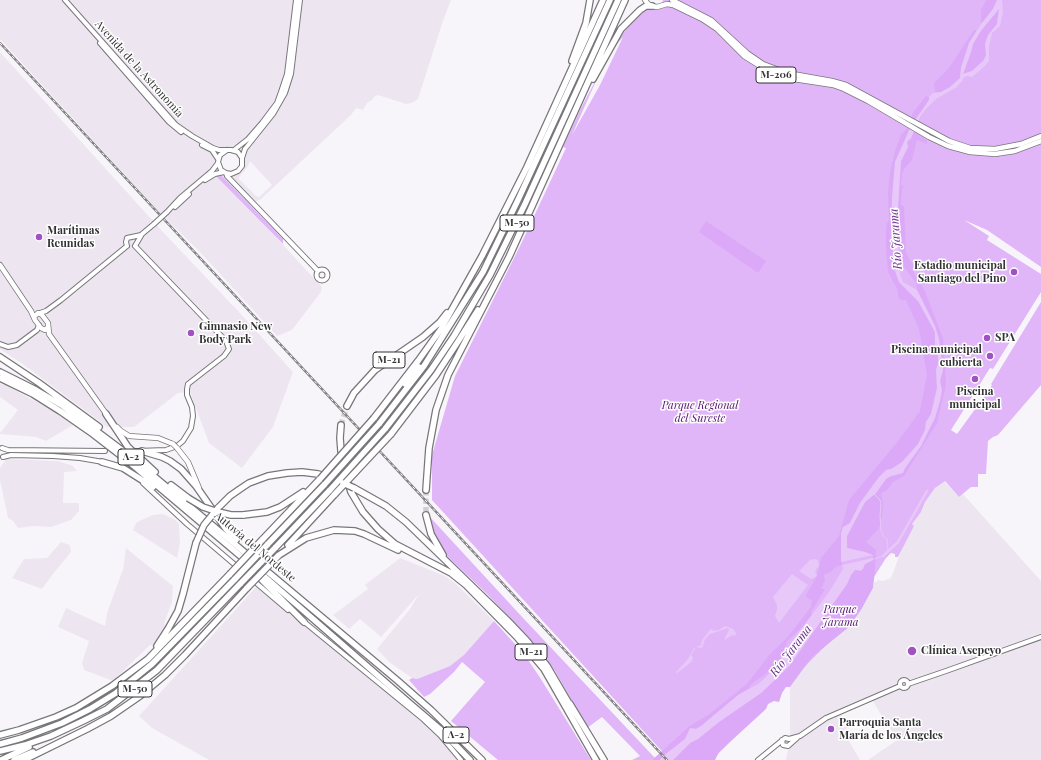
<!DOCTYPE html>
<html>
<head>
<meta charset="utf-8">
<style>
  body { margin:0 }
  canvas { display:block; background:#f8f5fa }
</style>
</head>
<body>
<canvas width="1041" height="760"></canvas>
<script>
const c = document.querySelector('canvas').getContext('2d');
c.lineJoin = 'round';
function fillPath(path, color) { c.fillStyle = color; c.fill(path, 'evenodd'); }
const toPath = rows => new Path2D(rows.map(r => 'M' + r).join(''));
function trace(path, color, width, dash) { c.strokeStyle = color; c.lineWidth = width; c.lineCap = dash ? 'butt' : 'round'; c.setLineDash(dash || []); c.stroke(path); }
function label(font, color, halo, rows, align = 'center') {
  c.font = font + ' "Playfair Display",serif'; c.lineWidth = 3; c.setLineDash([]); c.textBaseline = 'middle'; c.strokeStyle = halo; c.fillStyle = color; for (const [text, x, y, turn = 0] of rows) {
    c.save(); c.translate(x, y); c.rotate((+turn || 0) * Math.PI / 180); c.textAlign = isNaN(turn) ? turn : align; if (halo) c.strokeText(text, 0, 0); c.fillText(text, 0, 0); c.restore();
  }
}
const built = toPath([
  [0,0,62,0,171,124,180,131,212,150,218,159,215,167,168,211,173,208,199,184,215,174,235,173,242,162,238,152,219,150,181,129,65,0,451,0,443,21,418,99,412,103,406,104,378,95,374,97,372,100,367,103,363,110,356,108,351,115,261,199,247,206,322,287,321,292,292,330,277,336,199,251,160,213,0,39],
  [250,161,272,185,259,197,256,196,239,179,239,177,247,168],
  [0,52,163,232,239,312,293,372,273,427,242,468,209,443,190,392,178,393,134,427,107,427,24,365,0,349],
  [0,384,6,385,53,411,73,425,46,441,36,437,0,434,0,433,18,410,0,397],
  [6,459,58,461,73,466,77,471,64,472,63,503,79,503,79,511,71,520,51,527,33,526,18,528,13,521,8,518,0,480,0,468],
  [944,481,959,497,963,494,1041,581,1041,760,868,760,897,740,872,700,841,715,849,727,843,731,860,760,786,760,788,750,794,741,790,734,790,687,812,657,849,627,861,610,873,588,874,582,876,582,878,580,883,581,891,578,904,543,914,526,911,524,921,512,925,502,935,488],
  [163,514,174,519,179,524,180,543,177,558,133,530,136,523,139,521,153,515],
  [61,542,70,545,71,552,53,574,42,589,12,578,24,559,47,558],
  [126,548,173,586,172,602,164,624,168,627,156,645,150,645,113,681,84,670,82,663,89,641,58,627,66,608,105,626,107,613,123,569],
  [400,558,445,576,455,583,494,621,464,656,450,666,417,679,412,678,389,662,377,649,410,609,419,594,381,637,360,619,349,629,333,615,368,589,365,585],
  [256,587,356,667,437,734,464,760,209,760,152,728,139,716]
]);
const green = toPath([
  [663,0,1041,0,1041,267,987,230,964,220,989,236,987,240,1041,274,1041,292,993,369,990,368,951,430,957,434,986,394,992,385,991,384,1041,302,1041,385,998,435,993,437,988,441,986,474,978,474,978,487,971,487,959,497,945,481,935,488,925,502,921,512,912,524,914,526,898,557,895,557,895,554,891,553,886,558,840,631,712,760,670,760,432,500,432,455,455,376,521,244,566,148,563,147,581,108,611,51,629,25,644,10,647,8,657,10,661,6],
  [623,37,600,85,572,135,596,81,614,47],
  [220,175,222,176,283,239,283,244,217,177],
  [429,516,524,619,655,758,652,760,632,760,640,756,602,717,587,728,555,671,534,643,487,594,448,557,435,535,430,524],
  [494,621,524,654,539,676,591,760,498,760,451,721,485,682,462,662,454,672,430,694,424,697,409,680,412,678,417,679,450,666,464,655]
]);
const forest = toPath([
  [986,0,997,0,996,4,985,20,981,24,981,10],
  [998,9,999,9,997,24,988,35,985,44,986,55,984,60,972,71,963,74,971,52,973,44,980,32],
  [974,30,977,30,969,43,961,68,960,78,950,87,941,92,935,92,934,83,949,68],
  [926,96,929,97,929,100,915,120,912,118,912,114],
  [908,127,910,128,895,162,892,199,891,244,893,251,895,270,899,282,918,301,935,332,935,344,938,354,938,364,936,370,937,388,931,414,926,422,925,430,918,444,902,462,877,480,872,486,860,503,850,523,843,527,841,533,842,565,835,567,831,572,824,575,825,580,821,589,825,589,811,612,812,616,804,626,788,640,782,653,781,660,763,676,752,683,748,689,738,695,701,726,696,729,693,728,685,739,667,753,660,760,652,760,691,725,708,715,747,684,770,654,786,639,811,607,812,600,807,598,806,595,817,576,821,558,839,536,849,500,899,440,920,411,927,375,919,329,906,300,902,300,899,299,897,289,888,272,886,247,886,227,887,223,889,220,888,192,890,172,895,151,901,135],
  [914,130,927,141,927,144,917,140,912,160,904,169,902,175,901,185,904,186,902,188,901,205,904,206,906,253,913,265,914,274,924,289,943,338,946,385,937,423,904,476,893,482,887,490,881,493,883,504,882,516,879,528,866,542,876,550,875,570,873,588,861,610,849,627,812,657,790,687,786,687,782,693,779,702,774,701,768,704,766,709,719,752,715,760,673,760,690,743,698,739,719,722,761,693,781,674,790,665,847,584,851,575,855,570,860,571,865,564,873,560,873,555,865,552,847,548,847,536,865,502,876,493,886,479,891,476,897,475,904,471,905,468,921,446,938,408,940,401,941,386,940,381,943,370,939,339,932,320,917,290,916,283,904,267,901,250,897,242,897,222,901,161,908,147,907,142,911,138],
  [706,221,766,261,758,273,699,232]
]);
const water = toPath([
  [997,0,1002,0,1003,12,1000,26,992,33,989,47,989,61,984,67,972,77,967,76,963,78,963,80,957,87,936,99,926,109,920,117,911,138,907,142,908,147,901,161,897,222,900,275,903,282,917,290,935,326,939,339,943,370,940,381,942,390,940,401,935,418,921,446,905,468,903,473,891,476,886,479,876,493,865,502,847,536,847,548,865,552,873,555,841,562,841,533,843,527,850,523,860,503,879,477,886,470,891,469,902,462,918,444,925,430,926,422,931,414,937,388,936,370,938,364,938,354,935,344,935,332,918,301,899,282,895,271,893,251,891,244,892,199,895,162,911,126,929,100,929,97,933,93,941,92,950,87,960,78,961,68,969,43,981,24,993,9],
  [999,9,997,24,988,35,985,44,986,55,984,60,972,71,963,74,971,52,973,44,980,32],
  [873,558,873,560,865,564,863,569,860,571,859,570,855,570,851,575,847,584,790,665,775,680,761,693,719,722,698,739,690,743,673,760,660,760,667,753,685,739,690,728,696,729,701,726,738,695,758,684,766,677,787,651,792,641,829,592,843,569,842,565],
  [814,559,818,560,819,566,815,571,817,576,811,579,799,571,810,560],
  [792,574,808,585,779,623,775,616,777,609,777,605,773,597],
  [725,626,733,629,736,633,735,636,732,635,725,640,725,638,729,630,728,628,710,634,705,639,702,648,696,647,693,652,691,655,693,658,691,662,676,674,677,671,688,659,694,648,701,645,702,640,709,631,711,629,714,631,719,630]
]);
const stream = toPath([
  [874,559,883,556,888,552,887,539,884,537,881,531,880,516,881,504,880,500,874,494]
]);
const canal = toPath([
  [883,556,898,542,927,491]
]);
const highwayTunnel = toPath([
  [341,425,347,406],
  [426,490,426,515]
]);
const secondary = toPath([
  [65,0,176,125,192,136,213,148,219,150,231,150,238,152,242,158,242,166,238,171,231,174,226,173,221,170,218,162,220,155,227,150],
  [100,43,169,122,181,132],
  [202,145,212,150,218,159],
  [234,150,248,139,262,123,277,103,281,92,287,74,296,0],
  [242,158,245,149,273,114,285,93,291,74,300,0],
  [226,173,227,176,318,271],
  [205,180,215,174,224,172],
  [175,207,189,194],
  [167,212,180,198,212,171,218,163],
  [127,246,126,242,127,238,141,235],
  [135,246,226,341,229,349,224,356,188,384,187,389,187,395,192,407,193,416,191,428,183,441,177,446,166,450,137,451],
  [135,246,142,234,154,224],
  '316.5 275a5.5 5.5 0 1 1 11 0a5.5 5.5 0 1 1-11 0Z',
  [40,313,46,311,61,300,127,246],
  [0,344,8,347,17,345,37,330,39,325],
  [2,448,8,450,105,451],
  [3,457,11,455,53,456,80,458,103,462],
  [143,483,187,524,288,610],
  [303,621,423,719,440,735,461,760],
  '900 684a4 4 0 1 1 8 0a4 4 0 1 1-8 0Z',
  [908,684,946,671,1041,637],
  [782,740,783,745,788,746,797,738],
  [758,760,785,738,789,739,800,736,826,718,900,686]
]);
const primary = toPath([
  [645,0,648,4,652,6,657,7,667,4,673,5,702,19,717,29,744,56,768,71,787,78,833,85,844,89,868,101,929,137,948,146,970,152,995,154,1015,151,1041,141],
  [672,0,711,20,747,53,763,64,787,73,832,81,846,85,949,141,970,148,995,149,1021,144,1041,136],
  [0,265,31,311,35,320,41,328,45,330,48,327],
  [34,317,38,313,42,315,48,323,49,334,107,415],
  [117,427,121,431,129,436,158,438,173,444],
  [177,448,188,462,199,488]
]);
const highway = toPath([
  [572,61,586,23,590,0],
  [593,79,621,29,640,10,646,6,652,6],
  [0,357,39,383,99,427],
  [0,372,36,390,63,406,131,457,398,681,431,710,482,760],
  [0,378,33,394,60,411,93,434,128,461,257,570,407,701,441,730,470,760],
  [405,384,419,367],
  [347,406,354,393,375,370,423,337,440,322,447,313],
  [106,414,128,447,155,472],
  [374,418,418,361,441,329,482,256,527,167,603,0],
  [379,424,424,366,483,272,518,200,610,0],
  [341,425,340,438,342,464,351,492,363,512,378,529,395,544,451,573,466,585,516,636,544,669,596,760],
  [385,429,431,370,454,336,490,275,525,204,618,0],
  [391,434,436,375,459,340,478,310],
  [142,451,162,457,170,461,181,469,196,486,226,529,236,540],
  [102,462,123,468,153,487],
  [171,485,188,498],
  [354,488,386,506,406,522,507,620,527,641,547,666,571,707],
  [426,490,429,448,436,410,448,375,509,257,625,0],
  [218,508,230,496,240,489,249,483,268,476,287,473,302,472,318,474,336,479],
  [243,515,267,512,280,507,303,492],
  [426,515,431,534,443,555],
  [262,540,320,479],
  [267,545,325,484],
  [288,545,335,494],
  [275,548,330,490],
  [279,555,306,538,334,530,355,531,364,534,398,550],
  [255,573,304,622],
  [157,646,168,629,178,611,183,594,196,543],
  [570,704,604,760],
  [0,735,19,730,56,717,76,708,112,686,148,659,230,574],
  [0,744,22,738,62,723,90,709,116,693,152,664,235,579],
  [0,751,25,745,51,736,83,721,107,709,120,699,157,670,241,583],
  [1,760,29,747],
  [14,760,33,752],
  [24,760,87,729,111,716,140,696,165,675,185,655,247,588]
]);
const rail = toPath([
  [0,43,667,760]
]);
const secondaryBridge = toPath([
  [154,224,167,212]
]);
const primaryBridge = toPath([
  [173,444,177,448]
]);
const highwayBridge = toPath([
  [320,479,374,418],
  [343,483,354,488],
  [325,484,379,424],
  [330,490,385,429],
  [335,494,391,434],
  [188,498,203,507,218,512,231,515,243,515],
  [196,543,204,525,218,508],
  [230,574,262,540],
  [235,579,267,545],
  [241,583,275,548],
  [247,588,278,556]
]);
const markers = [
  [39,237,4,"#9f52c4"],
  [1014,272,4,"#9f52c4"],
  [191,333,4,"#9f52c4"],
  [987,338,4,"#9f52c4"],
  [990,356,4,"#9f52c4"],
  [975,379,4,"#9f52c4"],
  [912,651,5,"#9f52c4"],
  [831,729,4,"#9f52c4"]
];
const shields = [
  [776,75,40],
  [517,223,34],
  [389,360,32],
  [131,457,26],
  [531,652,32],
  [135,689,34],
  [456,735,26]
];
const shieldNames = [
  ["M-206",776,75],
  ["M-50",517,223],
  ["M-21",389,360],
  ["A-2",131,457],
  ["M-21",531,652],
  ["M-50",135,689],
  ["A-2",456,735]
];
const streetNames = [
  ["Avenida de la Astronomía",139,69,48],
  ["Autovía del Nordeste",255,547,40]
];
const poiNames = [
  ["Marítimas",47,231],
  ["Reunidas",47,244],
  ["Estadio municipal",1006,266,"right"],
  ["Santiago del Pino",1006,279,"right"],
  ["Gimnasio New",199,327],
  ["Body Park",199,340],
  ["SPA",995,338],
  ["Piscina municipal",982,350,"right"],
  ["cubierta",982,363,"right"],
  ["Piscina",975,392,"center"],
  ["municipal",975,405,"center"],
  ["Clínica Asepeyo",921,651],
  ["Parroquia Santa",839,723],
  ["María de los Ángeles",839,736]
];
const parkNames = [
  ["Parque Regional",700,406],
  ["del Sureste",700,419],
  ["Parque",840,610],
  ["Jarama",840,623]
];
const waterNames = [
  ["Río Jarama",896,239,-94],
  ["Río Jarama",791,651,-53]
];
fillPath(built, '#ede6f1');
fillPath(green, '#e1b6f9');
fillPath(forest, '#dca9f8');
fillPath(water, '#e7c8f8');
trace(stream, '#e7c8f8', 1);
trace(canal, '#e7c8f8', 2.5);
trace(highwayTunnel, '#d1ced2', 5.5, [5.5, 3]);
trace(secondary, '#78767a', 6);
trace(primary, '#78767a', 6);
trace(highway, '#78767a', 8);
trace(secondary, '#fff', 4);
trace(primary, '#fff', 4.5);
trace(highway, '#fff', 5.5);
trace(rail, '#848286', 2.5);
trace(rail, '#fff', 1, [3]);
trace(secondaryBridge, '#78767a', 6, []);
trace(primaryBridge, '#78767a', 6, []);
trace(highwayBridge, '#78767a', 8, []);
trace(secondaryBridge, '#fff', 4);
trace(primaryBridge, '#fff', 4.5);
trace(highwayBridge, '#fff', 5.5);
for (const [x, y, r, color] of markers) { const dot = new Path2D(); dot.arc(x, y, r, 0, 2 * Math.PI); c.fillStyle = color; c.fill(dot); trace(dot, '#fff', 1.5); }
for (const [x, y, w] of shields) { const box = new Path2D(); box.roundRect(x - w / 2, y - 8, w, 16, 3); c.fillStyle = '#fff'; c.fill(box); trace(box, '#333234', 1); }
label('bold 10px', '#333234', null, shieldNames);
label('11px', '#333234', '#fff', streetNames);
label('bold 11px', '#333234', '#fff', poiNames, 'left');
label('italic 11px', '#571572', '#fff', parkNames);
label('italic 12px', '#6c2d89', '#fff', waterNames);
</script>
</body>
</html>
